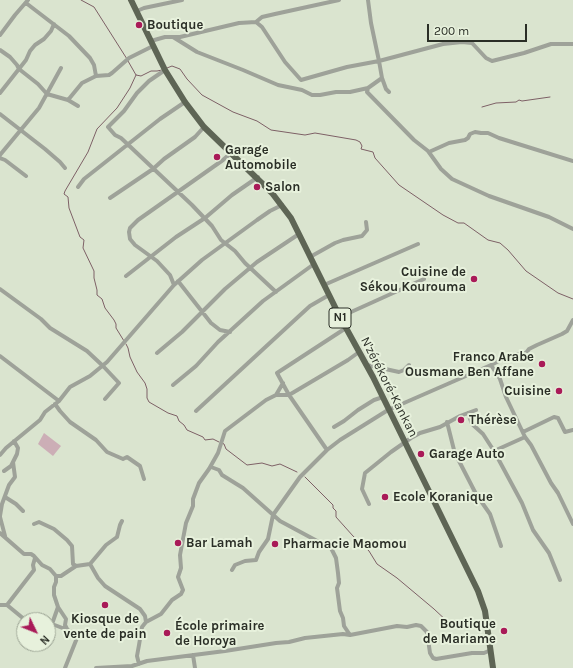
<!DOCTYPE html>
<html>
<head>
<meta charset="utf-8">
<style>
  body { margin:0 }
  #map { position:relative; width:573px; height:668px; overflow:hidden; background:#dae4cf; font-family:Karla,sans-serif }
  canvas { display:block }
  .north { position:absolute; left:16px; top:612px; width:40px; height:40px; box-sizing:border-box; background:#e7f1dc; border:1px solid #9ba393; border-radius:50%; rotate:133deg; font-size:11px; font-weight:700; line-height:16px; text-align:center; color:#2a2e26 }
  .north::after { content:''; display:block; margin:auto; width:14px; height:18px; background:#a91a58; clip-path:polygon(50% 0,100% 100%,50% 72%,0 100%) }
  .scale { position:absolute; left:427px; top:24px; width:100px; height:18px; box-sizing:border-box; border:2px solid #2a2e26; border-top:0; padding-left:5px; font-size:12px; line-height:14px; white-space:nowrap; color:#2a2e26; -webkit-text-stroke:3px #e7f1dc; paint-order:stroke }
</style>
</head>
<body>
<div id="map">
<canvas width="573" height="668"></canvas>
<div class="north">N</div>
<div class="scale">200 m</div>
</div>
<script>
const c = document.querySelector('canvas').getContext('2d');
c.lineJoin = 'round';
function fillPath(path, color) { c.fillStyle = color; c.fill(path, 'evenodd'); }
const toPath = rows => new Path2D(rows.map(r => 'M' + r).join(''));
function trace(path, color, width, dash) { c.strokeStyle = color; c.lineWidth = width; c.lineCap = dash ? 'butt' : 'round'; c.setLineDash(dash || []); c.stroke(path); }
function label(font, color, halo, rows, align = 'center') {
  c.font = font + ' Karla,sans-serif'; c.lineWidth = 4; c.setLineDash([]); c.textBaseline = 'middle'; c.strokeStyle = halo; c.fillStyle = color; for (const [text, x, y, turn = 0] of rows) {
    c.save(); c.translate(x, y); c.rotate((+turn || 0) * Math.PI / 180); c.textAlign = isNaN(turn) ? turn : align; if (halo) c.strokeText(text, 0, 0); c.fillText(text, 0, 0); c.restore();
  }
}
const green = toPath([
  [44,433,61,446,53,456,38,444]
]);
const stream = toPath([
  [81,0,94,7,127,59],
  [128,61,136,75,141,76,151,71,157,71,162,70],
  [167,68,172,66,180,69,187,79,202,95,233,112,257,121,271,130,305,135,315,133,356,140,360,142,362,146,361,149,373,152,375,158,399,185,443,215,458,223,464,223,488,240,500,243,508,250,526,271,558,293,573,299],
  [482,107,496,103,516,102,519,100,522,101,550,97],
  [124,341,116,328,116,324,114,320,105,308,102,299,97,295,97,290,94,278,94,271,83,248,84,240,80,237,69,208,68,197,64,194,65,191,88,152,97,129,117,108,130,88,136,75],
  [126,344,128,348,130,357,137,372,145,383,147,389,147,398,149,402,168,413,177,416,179,421,184,425,187,430,203,437,205,440,213,439,219,442],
  [222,443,224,444,226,449,247,465,262,463,272,466,280,464,297,472],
  [305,477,333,505,333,508,336,511,336,517,353,536,369,551,377,564,397,578,434,609,449,623]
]);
const minor = toPath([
  [368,0,371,23,379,61,443,44,462,42,472,43,486,58,492,61,524,53,551,44,573,44],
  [26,3,69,36,90,58,94,65,96,76],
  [137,11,144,8,182,0],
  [256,22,262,27,285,62,301,80,347,67,379,61,382,78,386,89,389,92],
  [0,35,15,15,28,0],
  [173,37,197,52,243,70,278,85,302,90,312,95,320,95,336,92,350,92,368,88],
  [151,41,165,37,180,37,239,23,256,22,262,17,275,14,339,0],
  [0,50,10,57,17,65,19,69,38,84,47,94,68,100,78,106],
  [165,70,149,81,137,93,124,111,108,127,115,135,121,138,192,205,212,226,221,240,235,251,245,263,276,292],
  [382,78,368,88,367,92,414,140,428,151,441,169,452,179,489,196,549,217,573,229],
  [0,93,26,60,30,51,35,45,44,39,51,31,54,24],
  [68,100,82,83,96,76,109,75,112,73,129,58,153,46],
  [0,114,45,149,60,162,65,168],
  [429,152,449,143,465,140,468,138,470,134,475,132,481,133,488,133,499,138,573,161],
  [0,155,39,108,61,68],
  [0,158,5,160,26,176],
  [78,187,84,179,160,119,185,102],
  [110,198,153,169,164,159,195,137,204,127],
  [310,257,335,243,343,240,362,236,367,230,366,222],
  [126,276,176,237,205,218,232,195,258,177],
  [178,281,211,323,220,330,230,332],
  [174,285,170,275,157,261,135,245,130,239,129,232,130,228,138,220,223,160,232,152],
  [324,285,418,244],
  [0,289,41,319,50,328,87,351,103,366,119,383,105,399],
  [340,317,424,279],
  [157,353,182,332,225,289,257,262,299,234],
  [0,356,59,401],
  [367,365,399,372,404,370,409,365],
  [491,365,510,355,526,353,529,349,537,345,562,334,567,331,573,320],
  [173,385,196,366,218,342,263,301,314,264],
  [276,395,283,383],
  [55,404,60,411,70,422,96,440,107,452,123,459,127,457,140,466,144,479],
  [196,411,298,317,310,306,329,295],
  [468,413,472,424,483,434,494,451,522,503,533,530,549,553,560,580],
  [447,422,454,450,458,459,476,494,490,514,501,546],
  [334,427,344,421,358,410,374,400,383,397],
  [523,432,554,417,558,418,565,432,573,430],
  [327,450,289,395,277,373,346,328],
  [494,451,525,437],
  [0,455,6,448,40,420,45,412,59,401,70,387,90,376,107,362,174,285,202,260,257,220,270,211,282,205],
  [211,467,219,470,222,475,243,488,280,521,319,542,326,544,331,548,336,558,338,573,339,583,337,588,340,611,343,618,344,626,350,635],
  [4,471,11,466,17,454,18,448,14,441],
  [5,497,16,504,23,511],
  [369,504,362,489,365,473,391,452,411,438,420,433,440,427,460,416,476,410],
  [0,516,2,504,9,485,15,477,13,462],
  [0,517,5,536],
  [34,524,39,522,54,529,67,540,72,546,73,564,76,566],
  [0,533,24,554,31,554,34,556,42,565,50,569,56,576,56,582,54,587,54,595,58,607,52,624],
  [90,564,106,545,117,537,120,525,122,521],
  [232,570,235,565,245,561,256,560,259,552,268,539,273,515,300,477,327,450,340,440,388,410,491,365,500,379,506,397,525,437,531,445,551,483,558,493,573,524],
  [56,576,61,576,76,566,90,564,98,578,105,586,140,609,145,616,146,622,142,627,139,645,137,656,139,664],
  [0,605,7,605],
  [58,607,66,619,65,625,67,629],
  [24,619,7,605,34,570,33,565,35,558],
  [146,622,161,614,172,600,181,594,183,590,178,577,181,568,180,555,186,523,193,506,193,499,199,483,209,469,218,453,225,431,266,400,276,395,289,395,348,360,359,352],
  [48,634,52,624,73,632,77,638,65,668],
  [193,655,195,668],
  [96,668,132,666,147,661,225,651,276,643,289,642,305,638,343,634,350,635,397,626,407,627,416,625,421,626,427,632,430,653,433,658,436,659,472,653,484,653,491,650]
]);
const trunk = toPath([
  [131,0,165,70,185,102,204,127,272,193,291,218,340,317,373,377,478,591,485,611,493,668]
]);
const markers = [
  [139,25,4,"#a91a58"],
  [217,157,4,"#a91a58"],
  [257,187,4,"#a91a58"],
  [474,279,4,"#a91a58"],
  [542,364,4,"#a91a58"],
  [559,391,4,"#a91a58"],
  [461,420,4,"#a91a58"],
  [421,454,4,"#a91a58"],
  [385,497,4,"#a91a58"],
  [178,543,4,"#a91a58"],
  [275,544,4,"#a91a58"],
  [105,605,4,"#a91a58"],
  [504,631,4,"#a91a58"],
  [167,633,4,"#a91a58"]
];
const shields = [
  [340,318,22]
];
const shieldNames = [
  ["N1",340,318]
];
const poiNames = [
  ["Boutique",147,25],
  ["Garage",225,150],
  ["Automobile",225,165],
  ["Salon",265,187],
  ["Cuisine de",466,272,"right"],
  ["Sékou Kourouma",466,287,"right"],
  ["Franco Arabe",534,357,"right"],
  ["Ousmane Ben Affane",534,372,"right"],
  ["Cuisine",551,391,"right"],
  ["Thérèse",469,420],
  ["Garage Auto",429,454],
  ["Ecole Koranique",393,497],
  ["Bar Lamah",186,543],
  ["Pharmacie Maomou",283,544],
  ["Kiosque de",105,619,"center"],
  ["vente de pain",105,634,"center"],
  ["Boutique",496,624,"right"],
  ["de Mariame",496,639,"right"],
  ["École primaire",175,626],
  ["de Horoya",175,641]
];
const streetNames = [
  ["N'zérékoré-Kankan",389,387,63]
];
fillPath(green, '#ccaeb6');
trace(stream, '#7d6066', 1);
trace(minor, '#9ea299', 4);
trace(trunk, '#5e6555', 6);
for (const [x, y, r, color] of markers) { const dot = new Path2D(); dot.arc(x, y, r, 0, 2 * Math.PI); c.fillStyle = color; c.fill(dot); trace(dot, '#e7f1dc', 1.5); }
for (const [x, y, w] of shields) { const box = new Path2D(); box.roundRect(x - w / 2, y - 10, w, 20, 3); c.fillStyle = '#e7f1dc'; c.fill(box); trace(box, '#2a2e26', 1); }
label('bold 12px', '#2a2e26', null, shieldNames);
label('bold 13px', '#2a2e26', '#e7f1dc', poiNames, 'left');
label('13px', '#2a2e26', '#e7f1dc', streetNames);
</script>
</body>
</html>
